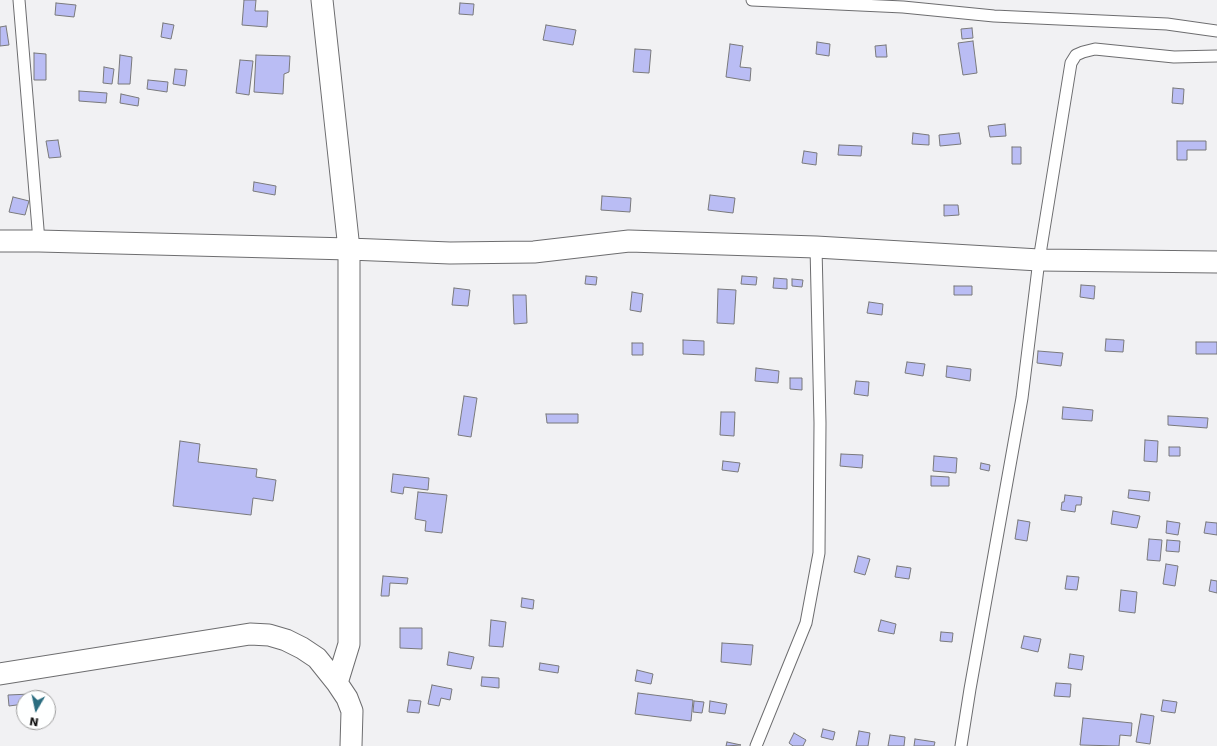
<!DOCTYPE html>
<html>
<head>
<meta charset="utf-8">
<style>
  body { margin:0 }
  #map { position:relative; width:1217px; height:746px; overflow:hidden; background:#f1f1f3; font-family:"DejaVu Sans",sans-serif }
  canvas { display:block }
  .north { position:absolute; left:16px; top:690px; width:40px; height:40px; box-sizing:border-box; background:#feffff; border:1px solid #9e9e9e; border-radius:50%; rotate:189deg; font-size:11px; font-weight:700; line-height:16px; text-align:center; color:#0d0d0d }
  .north::after { content:''; display:block; margin:auto; width:14px; height:18px; background:#2b6d80; clip-path:polygon(50% 0,100% 100%,50% 72%,0 100%) }
</style>
</head>
<body>
<div id="map">
<canvas width="1217" height="746"></canvas>
<div class="north">N</div>
</div>
<script>
const c = document.querySelector('canvas').getContext('2d');
c.lineJoin = 'round';
function fillPath(path, color) { c.fillStyle = color; c.fill(path, 'evenodd'); }
const toPath = rows => new Path2D(rows.map(r => 'M' + r).join(''));
function trace(path, color, width, dash) { c.strokeStyle = color; c.lineWidth = width; c.lineCap = dash ? 'butt' : 'round'; c.setLineDash(dash || []); c.stroke(path); }
const building = toPath([
  [244,0,256,0,255,11,268,11,267,27,242,25,244,0],
  [56,3,76,5,74,17,55,15,56,3],
  [460,3,474,4,473,15,459,14,460,3],
  [163,23,174,25,171,39,161,37,163,23],
  [546,25,576,30,573,45,543,40,546,25],
  [6,26,9,45,0,46,0,27,6,26],
  [972,28,973,38,962,39,961,29,972,28],
  [973,41,977,73,963,75,958,43,973,41],
  [817,42,830,44,829,56,816,54,817,42],
  [730,44,743,46,740,67,751,68,750,81,726,77,730,44],
  [886,45,887,57,876,57,875,46,886,45],
  [635,49,651,50,649,73,633,72,635,49],
  [34,53,46,54,46,80,34,80,34,53],
  [120,55,132,57,130,84,118,84,120,55],
  [256,55,290,56,289,72,284,74,283,94,254,92,256,55],
  [240,60,253,61,249,95,236,93,240,60],
  [104,67,114,69,112,84,103,83,104,67],
  [175,69,187,70,185,86,173,84,175,69],
  [148,80,168,82,167,92,147,89,148,80],
  [1173,88,1184,89,1183,104,1172,103,1173,88],
  [79,91,107,93,106,103,79,101,79,91],
  [121,94,139,98,138,106,120,103,121,94],
  [1005,124,1006,136,990,137,988,126,1005,124],
  [913,133,929,135,929,145,912,144,913,133],
  [959,133,961,144,940,146,939,135,959,133],
  [58,140,61,157,49,158,46,141,58,140],
  [1177,141,1206,141,1206,150,1187,150,1187,160,1177,160,1177,141],
  [839,145,862,146,861,156,838,155,839,145],
  [1012,147,1021,147,1021,164,1012,164,1012,147],
  [804,151,817,153,816,165,802,163,804,151],
  [254,182,276,186,275,195,253,191,254,182],
  [710,195,735,198,733,213,708,210,710,195],
  [602,196,631,198,630,212,601,210,602,196],
  [13,197,29,201,25,215,9,212,13,197],
  [944,205,958,205,959,215,944,216,944,205],
  [586,276,597,277,596,285,585,284,586,276],
  [742,276,757,277,756,285,741,284,742,276],
  [774,278,787,279,787,289,773,288,774,278],
  [792,279,803,280,802,287,792,286,792,279],
  [1081,285,1095,286,1094,299,1080,297,1081,285],
  [954,286,972,286,972,295,954,295,954,286],
  [454,288,470,290,468,306,452,305,454,288],
  [718,289,736,290,734,324,717,323,718,289],
  [632,292,643,294,641,312,630,310,632,292],
  [513,295,526,295,527,323,514,324,513,295],
  [869,302,883,304,882,315,867,313,869,302],
  [1106,339,1124,340,1123,352,1105,351,1106,339],
  [683,340,704,341,704,355,683,354,683,340],
  [1196,342,1217,342,1217,354,1196,354,1196,342],
  [632,343,643,343,643,355,632,355,632,343],
  [1038,351,1063,353,1061,366,1037,363,1038,351],
  [907,362,925,364,923,376,905,373,907,362],
  [947,366,971,369,970,381,946,377,947,366],
  [756,368,779,371,778,383,755,381,756,368],
  [790,378,802,378,802,390,790,389,790,378],
  [856,381,869,382,868,396,854,394,856,381],
  [464,396,477,398,471,437,458,435,464,396],
  [1063,407,1093,410,1092,421,1062,419,1063,407],
  [721,412,735,412,734,436,720,435,721,412],
  [546,414,578,414,578,423,547,423,546,414],
  [1168,416,1208,418,1207,428,1168,425,1168,416],
  [1145,440,1158,441,1157,462,1144,461,1145,440],
  [180,441,200,444,198,462,257,469,256,477,276,480,273,501,253,498,251,515,173,506,180,441],
  [1169,447,1180,447,1180,456,1169,456,1169,447],
  [841,454,863,455,862,468,840,466,841,454],
  [934,456,957,458,956,473,933,471,934,456],
  [723,461,740,463,738,472,722,470,723,461],
  [981,463,990,465,989,471,980,469,981,463],
  [393,474,429,478,428,490,404,487,403,494,391,492,393,474],
  [931,476,949,477,949,486,931,486,931,476],
  [1129,490,1150,492,1149,501,1128,498,1129,490],
  [418,492,447,495,442,533,425,531,426,521,415,519,418,492],
  [1065,495,1082,497,1081,505,1076,505,1075,512,1061,510,1062,502,1064,502,1065,495],
  [1113,511,1140,516,1137,528,1111,524,1113,511],
  [1018,520,1030,522,1027,541,1015,539,1018,520],
  [1167,521,1180,523,1178,535,1166,533,1167,521],
  [1206,522,1217,523,1217,535,1204,533,1206,522],
  [1149,539,1162,540,1160,561,1147,560,1149,539],
  [1167,540,1180,541,1179,552,1166,551,1167,540],
  [858,556,870,559,865,575,854,572,858,556],
  [1166,564,1178,566,1175,586,1163,584,1166,564],
  [897,566,911,568,909,579,895,577,897,566],
  [383,576,408,578,407,584,390,583,389,596,381,596,383,576],
  [1067,576,1079,577,1077,590,1065,589,1067,576],
  [1211,580,1217,581,1217,593,1209,591,1211,580],
  [1121,590,1137,592,1135,613,1119,611,1121,590],
  [522,598,534,600,533,609,521,607,522,598],
  [491,620,506,622,503,647,489,646,491,620],
  [881,620,896,624,894,634,878,631,881,620],
  [400,628,422,628,422,649,400,648,400,628],
  [941,632,953,633,952,642,940,641,941,632],
  [1024,636,1041,639,1038,652,1021,648,1024,636],
  [722,643,753,645,751,665,721,662,722,643],
  [449,652,474,657,471,669,447,665,449,652],
  [1070,654,1084,656,1082,670,1068,668,1070,654],
  [540,663,559,666,558,673,539,670,540,663],
  [637,670,653,674,651,684,635,681,637,670],
  [482,677,499,678,499,688,481,686,482,677],
  [1056,683,1071,684,1070,697,1054,696,1056,683],
  [432,685,452,689,450,700,441,698,439,706,428,704,432,685],
  [638,693,693,700,691,721,635,714,638,693],
  [31,694,31,698,24,698,24,704,9,706,8,695,31,694],
  [409,700,421,701,419,713,407,712,409,700],
  [1163,700,1177,702,1175,713,1161,711,1163,700],
  [694,701,704,702,702,713,693,712,694,701],
  [710,701,727,704,725,714,709,712,710,701],
  [1141,714,1154,716,1150,744,1136,742,1141,714],
  [1083,718,1132,723,1131,736,1120,735,1119,746,1080,745,1083,718],
  [823,729,835,732,833,740,821,737,823,729],
  [859,731,870,733,868,746,856,746,859,731],
  [794,733,806,740,803,746,793,746,789,743,794,733],
  [890,735,905,737,904,746,888,746,890,735],
  [915,739,935,742,934,746,914,746,915,739],
  [727,742,741,745,726,746,727,742]
]);
const service = toPath([
  [19,0,39,241],
  [752,0,903,7,994,16,1167,24,1217,31],
  [756,746,806,623,819,553,820,423,816,247],
  [961,746,970,689,1022,398,1039,260,1071,63,1076,55,1083,52,1095,49,1174,57,1217,56]
]);
const minor = toPath([
  [322,0,349,249,349,644,337,683],
  [0,241,39,241,349,249,450,253,534,252,629,241,816,247,1039,260,1217,262],
  [0,674,250,634,269,635,286,640,302,648,317,658,337,683,347,698,352,711,351,746]
]);
fillPath(building, '#babdf4');
trace(building, '#79797b', 1);
trace(service, '#6d6d6f', 13);
trace(minor, '#6d6d6f', 23);
trace(service, '#fff', 11);
trace(minor, '#fff', 21);
</script>
</body>
</html>
